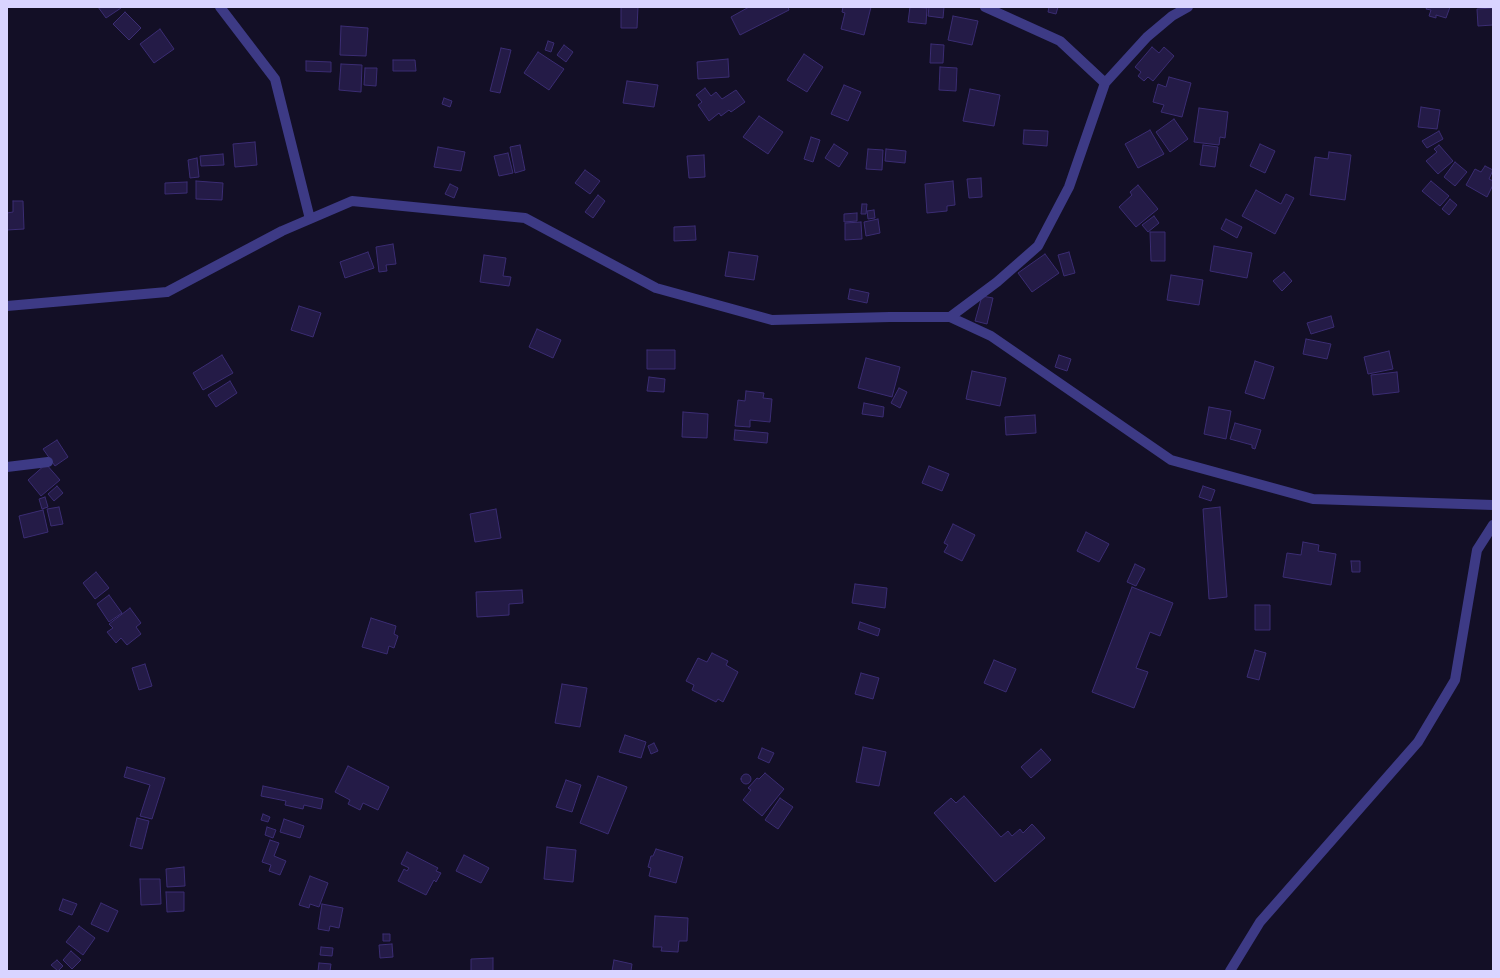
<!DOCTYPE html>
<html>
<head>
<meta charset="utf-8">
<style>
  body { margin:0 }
  #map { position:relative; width:1500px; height:978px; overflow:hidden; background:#130f26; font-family:"PT Sans Narrow",sans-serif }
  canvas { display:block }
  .frame { position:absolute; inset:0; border:8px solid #d9d4ff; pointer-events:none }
</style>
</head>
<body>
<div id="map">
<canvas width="1500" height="978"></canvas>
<div class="frame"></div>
</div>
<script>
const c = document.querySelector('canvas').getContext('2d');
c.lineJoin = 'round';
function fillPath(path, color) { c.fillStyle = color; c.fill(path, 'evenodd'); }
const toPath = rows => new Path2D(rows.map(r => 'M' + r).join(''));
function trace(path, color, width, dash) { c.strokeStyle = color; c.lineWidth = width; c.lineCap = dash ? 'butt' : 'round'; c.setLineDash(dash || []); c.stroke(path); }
const building = toPath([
  [98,7,121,7,121,8,106,18,98,7],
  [621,7,638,7,637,28,621,28,621,7],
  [749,7,788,7,789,10,740,35,731,17,749,7],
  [843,7,871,7,864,35,841,29,845,13,842,12,843,7],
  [910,7,927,8,926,24,908,22,910,7],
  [929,7,944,7,943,18,928,16,929,7],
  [1049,7,1058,7,1056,14,1048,12,1049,7],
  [1427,7,1450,7,1446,18,1436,15,1436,18,1429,16,1431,10,1426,9,1427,7],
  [1493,8,1493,25,1478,26,1477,9,1493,8],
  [125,12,141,28,129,40,113,24,125,12],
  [953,16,978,21,972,45,948,40,953,16],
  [341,26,368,28,366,56,340,55,341,26],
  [160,29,174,49,154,63,140,44,160,29],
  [548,41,554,43,551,52,545,50,548,41],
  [931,44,944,45,943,63,930,63,931,44],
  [564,45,573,52,566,62,557,55,564,45],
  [1152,47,1159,53,1164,47,1174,56,1153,81,1148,77,1144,81,1138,76,1141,72,1135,67,1152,47],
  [501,48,511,50,500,93,490,91,501,48],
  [538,52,564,69,549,90,524,73,538,52],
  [804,54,823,67,807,92,787,80,804,54],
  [728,59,729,77,698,79,697,62,728,59],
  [393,60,415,60,416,71,393,71,393,60],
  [306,61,331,62,331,72,306,71,306,61],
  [341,64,362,65,361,92,339,90,341,64],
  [940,67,957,68,956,91,939,90,940,67],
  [365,68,377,68,376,86,364,85,365,68],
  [1169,77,1191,83,1182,117,1161,112,1164,105,1153,102,1158,84,1166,87,1169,77],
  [627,81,658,85,654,107,623,103,627,81],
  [844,85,861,92,848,121,831,114,844,85],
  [705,88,711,96,716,92,722,99,736,90,745,102,731,112,729,110,721,116,719,113,709,121,698,105,702,102,696,95,705,88],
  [970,89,1000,95,994,126,963,121,970,89],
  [444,98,452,101,450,107,442,104,444,98],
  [1421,107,1440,110,1437,129,1418,127,1421,107],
  [1199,108,1228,112,1225,138,1220,137,1219,145,1194,142,1199,108],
  [759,116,783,132,768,154,743,137,759,116],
  [1174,119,1188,139,1170,152,1156,132,1174,119],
  [1024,130,1048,131,1047,146,1023,144,1024,130],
  [1150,130,1164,154,1138,168,1125,144,1150,130],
  [1439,131,1443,139,1427,148,1422,141,1439,131],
  [811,137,820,140,813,162,804,159,811,137],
  [255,142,257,165,235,167,233,144,255,142],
  [834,144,848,153,839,167,825,158,834,144],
  [1260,144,1275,151,1265,173,1250,166,1260,144],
  [520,145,525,170,515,173,510,147,520,145],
  [1203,145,1218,147,1215,167,1200,165,1203,145],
  [1439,145,1453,161,1438,174,1426,161,1437,152,1434,149,1439,145],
  [438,147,465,152,461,171,434,167,438,147],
  [868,149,883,150,882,170,866,169,868,149],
  [886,149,906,151,905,163,885,161,886,149],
  [1329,152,1351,155,1345,200,1310,195,1315,157,1328,159,1329,152],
  [508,153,513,173,499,176,494,156,508,153],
  [223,154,224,165,201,166,200,156,223,154],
  [704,155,705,177,689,178,687,156,704,155],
  [197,158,199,177,190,178,188,160,197,158],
  [1455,162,1467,172,1455,186,1444,177,1455,162],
  [1485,166,1493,170,1489,179,1493,181,1493,185,1487,197,1466,185,1475,169,1481,172,1485,166],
  [585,170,600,181,590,194,575,183,585,170],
  [981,178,982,197,969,198,967,179,981,178],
  [196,181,223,183,222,200,196,199,196,181],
  [953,181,955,205,947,206,947,211,927,213,925,184,953,181],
  [1431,181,1449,196,1440,206,1422,191,1431,181],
  [187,182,187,193,165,194,165,183,187,182],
  [450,184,458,188,454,198,445,194,450,184],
  [1138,185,1158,209,1136,227,1119,207,1132,195,1130,192,1138,185],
  [1256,190,1281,204,1286,194,1294,198,1275,234,1242,216,1256,190],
  [598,195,605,201,593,218,585,212,598,195],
  [1450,199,1457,205,1449,215,1442,209,1450,199],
  [13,201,23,201,24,229,7,230,7,213,13,212,13,201],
  [862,204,867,204,866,214,861,214,862,204],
  [874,210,875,218,868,219,867,211,874,210],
  [857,213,857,221,844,222,844,214,857,213],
  [1154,216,1159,223,1148,232,1142,225,1154,216],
  [878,219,880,233,866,236,864,222,878,219],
  [1226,219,1242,227,1237,238,1221,229,1226,219],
  [861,222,862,239,845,240,845,223,861,222],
  [695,226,696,240,674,241,674,227,695,226],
  [1150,232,1165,232,1165,261,1151,261,1150,232],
  [393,244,396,264,386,265,387,271,379,272,376,247,393,244],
  [1214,246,1252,253,1247,278,1210,271,1214,246],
  [368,252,374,268,345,278,340,262,368,252],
  [729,252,758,256,754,280,725,276,729,252],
  [1069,252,1075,273,1064,276,1058,255,1069,252],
  [1045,254,1059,273,1032,292,1018,273,1045,254],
  [484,255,506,258,503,276,511,277,509,286,480,282,484,255],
  [1284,272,1292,281,1282,291,1273,281,1284,272],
  [1171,275,1203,280,1199,305,1167,300,1171,275],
  [850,289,869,293,867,303,848,299,850,289],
  [982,296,993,298,987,324,975,321,982,296],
  [299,306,321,313,313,337,291,330,299,306],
  [1331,316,1334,327,1311,334,1307,323,1331,316],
  [537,329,561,340,553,358,529,347,537,329],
  [1306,339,1331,344,1327,359,1303,354,1306,339],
  [647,350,675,350,675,369,647,369,647,350],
  [1389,351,1393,369,1368,374,1364,357,1389,351],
  [222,355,233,373,203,390,193,373,222,355],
  [1059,355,1071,359,1067,371,1055,367,1059,355],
  [866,358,900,367,892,397,858,388,866,358],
  [1255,361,1274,367,1264,399,1245,393,1255,361],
  [972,371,1006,378,1000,406,966,399,972,371],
  [1397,372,1399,392,1373,395,1371,375,1397,372],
  [649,377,665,379,664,392,647,391,649,377],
  [230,381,237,393,216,407,208,395,230,381],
  [899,388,907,392,900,408,891,403,899,388],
  [746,391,764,393,763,398,772,399,770,422,750,420,750,427,735,426,738,400,745,401,746,391],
  [864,403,884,407,883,417,862,414,864,403],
  [1209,407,1231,411,1226,439,1204,434,1209,407],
  [683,412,708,414,707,438,682,437,683,412],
  [1035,415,1036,433,1006,435,1005,417,1035,415],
  [1235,423,1261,430,1255,449,1252,448,1252,445,1230,439,1235,423],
  [735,430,768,433,767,443,734,440,735,430],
  [57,440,68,457,55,466,43,449,57,440],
  [46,464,60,480,41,496,28,480,46,464],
  [929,466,949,474,942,491,922,483,929,466],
  [57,486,63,493,54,501,48,494,57,486],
  [1203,486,1215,490,1211,501,1199,497,1203,486],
  [45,497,48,507,42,509,39,499,45,497],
  [59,507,63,524,51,526,47,509,59,507],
  [1220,507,1227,597,1209,599,1203,509,1220,507],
  [496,509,501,538,475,542,470,514,496,509],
  [43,510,48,532,24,538,19,516,43,510],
  [953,524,975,535,962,561,944,552,948,545,944,543,953,524],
  [1086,532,1109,544,1099,562,1077,551,1086,532],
  [1303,542,1319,545,1318,551,1336,554,1331,585,1283,577,1287,553,1301,555,1303,542],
  [1351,561,1360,561,1360,572,1352,572,1351,561],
  [1135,564,1145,569,1136,586,1127,582,1135,564],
  [96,572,109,588,95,599,83,583,96,572],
  [855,584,887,588,885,608,852,603,855,584],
  [1132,587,1173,603,1160,636,1150,632,1136,668,1148,672,1134,708,1092,692,1132,587],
  [522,590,523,603,509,604,509,615,477,617,476,592,522,590],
  [109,595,122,613,109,622,97,604,109,595],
  [1255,605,1270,605,1270,630,1255,630,1255,605],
  [130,608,141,623,136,627,141,634,127,645,121,638,116,643,107,632,113,628,109,624,130,608],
  [371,618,396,626,394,634,398,636,394,648,389,646,387,654,362,647,371,618],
  [860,622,880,629,878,636,858,629,860,622],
  [1255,650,1266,653,1259,680,1247,677,1255,650],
  [712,653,728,661,726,665,738,672,723,702,718,699,716,702,692,690,694,685,686,681,698,658,707,662,712,653],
  [994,660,1016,669,1006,692,984,683,994,660],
  [145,664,152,686,139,690,132,668,145,664],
  [861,673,879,678,873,699,855,694,861,673],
  [562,684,587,688,580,727,555,723,562,684],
  [625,735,646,742,641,758,619,752,625,735],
  [654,743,658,751,651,754,648,746,654,743],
  [863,747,886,752,879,786,856,782,863,747],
  [762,748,774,753,769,763,758,758,762,748],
  [1041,749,1051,760,1031,778,1021,767,1041,749],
  [348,766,389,787,378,810,363,803,360,810,348,804,350,800,335,792,348,766],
  [127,767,165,778,152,819,140,816,150,785,124,777,127,767],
  [765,773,784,789,762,816,743,800,751,790,748,788,757,778,759,779,765,773],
  '741 779a5 5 0 1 1 10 0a5 5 0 1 1-10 0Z',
  [598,776,627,787,608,834,580,823,598,776],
  [566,780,581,785,572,812,556,807,566,780],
  [263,786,323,799,321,809,304,805,303,809,285,805,286,801,261,796,263,786],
  [964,796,1001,837,1008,831,1012,836,1020,829,1023,833,1032,824,1045,838,995,882,934,813,951,798,956,803,964,796],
  [780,798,793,807,778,829,765,820,780,798],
  [263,814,270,817,268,822,261,820,263,814],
  [137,818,149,821,142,849,130,846,137,818],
  [284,819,304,826,300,838,280,832,284,819],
  [267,827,276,830,273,838,265,835,267,827],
  [270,840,279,843,274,856,286,861,280,875,269,871,271,865,262,862,270,840],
  [547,847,576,850,573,882,544,879,547,847],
  [656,849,683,857,676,883,649,876,651,868,648,867,651,856,653,856,656,849],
  [407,852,438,868,436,871,441,873,436,882,434,880,426,895,398,881,404,869,407,871,409,868,401,864,407,852],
  [464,855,489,868,481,883,456,871,464,855],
  [184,867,185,886,167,887,166,869,184,867],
  [310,876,328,883,319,907,310,904,309,908,299,905,310,876],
  [140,879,160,879,161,904,141,905,140,879],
  [166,892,184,892,184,911,167,912,166,892],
  [63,899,77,904,72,915,59,910,63,899],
  [101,903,118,911,108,932,91,924,101,903],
  [322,904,343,908,339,928,330,926,329,931,318,929,322,904],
  [655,916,688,918,687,941,679,941,678,952,661,951,662,947,653,947,655,916],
  [79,926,95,938,83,955,66,942,79,926],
  [383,934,390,934,390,941,383,941,383,934],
  [392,944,393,957,380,958,379,945,392,944],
  [321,947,333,948,332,956,320,955,321,947],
  [71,951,81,960,72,969,63,960,71,951],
  [493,958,493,971,471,971,471,959,493,958],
  [57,960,63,966,58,971,51,965,57,960],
  [614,960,632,964,631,971,612,971,614,960],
  [319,963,331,964,330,971,318,971,319,963]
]);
const minor = toPath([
  [220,7,275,79,310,219],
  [985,7,1060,41,1105,83],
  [7,306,167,292,282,231,352,201,525,218,656,288,772,320,890,317,950,317,991,336,1171,460,1313,499,1493,505],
  [950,317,997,282,1038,246,1069,187,1105,83,1147,37,1172,16,1188,7],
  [7,467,48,462],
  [1230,971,1260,922,1418,742,1455,680,1477,550,1493,525]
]);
fillPath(building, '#241b47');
trace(building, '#3b2d73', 1);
trace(minor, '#3d3a85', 10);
</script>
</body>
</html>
